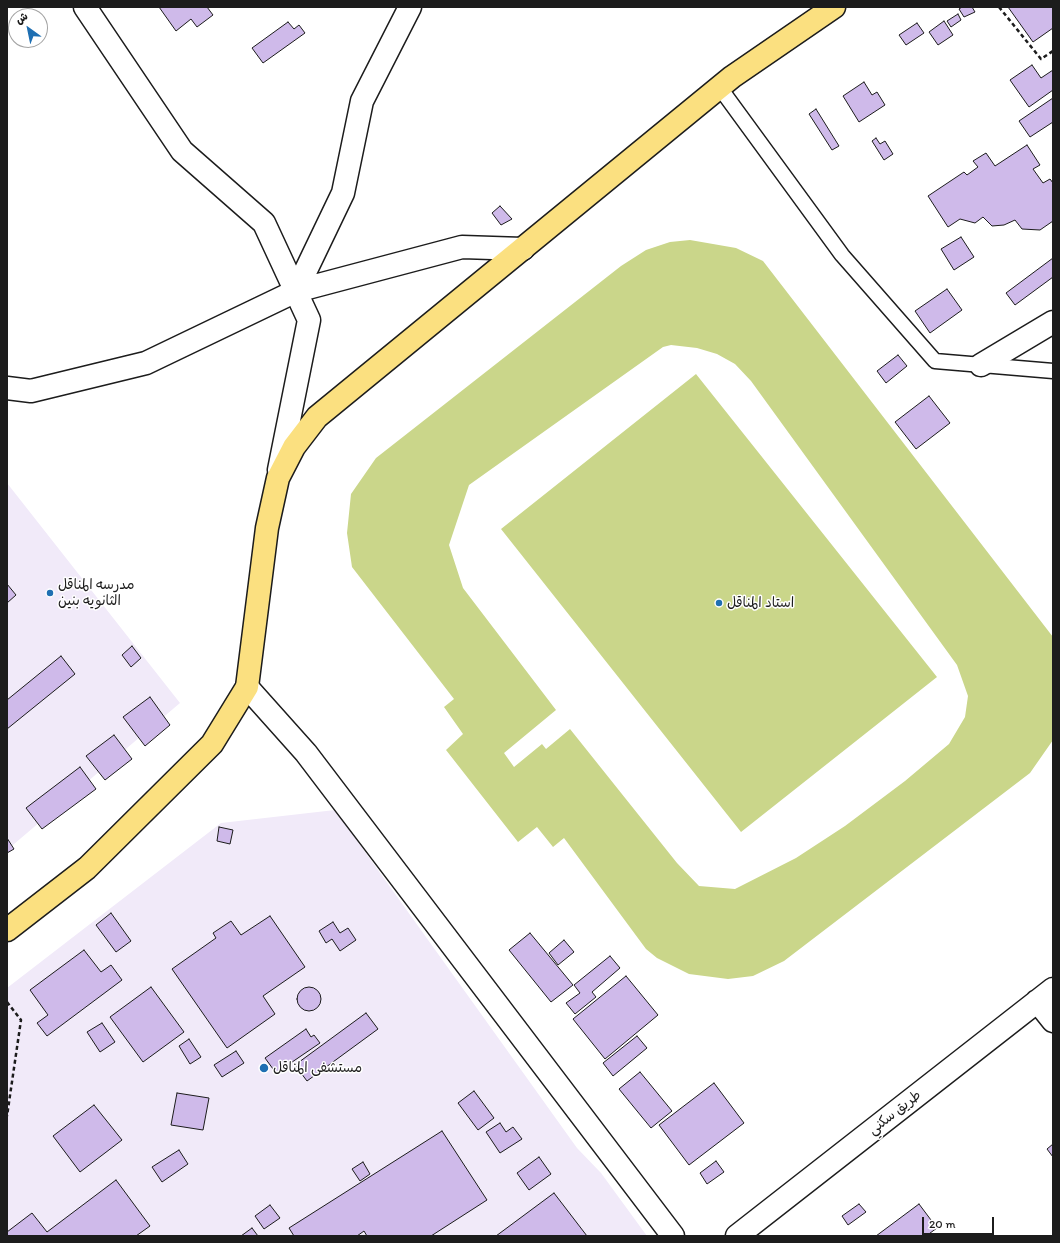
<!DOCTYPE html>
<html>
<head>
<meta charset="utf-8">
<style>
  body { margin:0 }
  #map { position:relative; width:1060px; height:1243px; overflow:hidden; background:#fff; font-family:Itim,"Playpen Sans Arabic",sans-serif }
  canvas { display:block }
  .frame { position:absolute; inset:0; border:8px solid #1c1c1c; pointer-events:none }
  .north { position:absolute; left:8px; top:8px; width:40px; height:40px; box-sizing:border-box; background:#fff; border:1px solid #a4a4a4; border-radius:50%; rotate:327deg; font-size:11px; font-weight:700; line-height:16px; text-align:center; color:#1c1c1c }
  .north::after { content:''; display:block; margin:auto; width:14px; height:18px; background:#1f6fb2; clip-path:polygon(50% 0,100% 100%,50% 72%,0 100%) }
  .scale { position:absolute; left:922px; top:1217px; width:72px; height:18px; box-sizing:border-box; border:2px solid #1c1c1c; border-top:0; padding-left:5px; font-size:12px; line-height:14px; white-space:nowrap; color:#1c1c1c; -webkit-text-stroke:3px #fff; paint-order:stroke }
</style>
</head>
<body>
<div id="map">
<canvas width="1060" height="1243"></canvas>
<div class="frame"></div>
<div class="north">ش</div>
<div class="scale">20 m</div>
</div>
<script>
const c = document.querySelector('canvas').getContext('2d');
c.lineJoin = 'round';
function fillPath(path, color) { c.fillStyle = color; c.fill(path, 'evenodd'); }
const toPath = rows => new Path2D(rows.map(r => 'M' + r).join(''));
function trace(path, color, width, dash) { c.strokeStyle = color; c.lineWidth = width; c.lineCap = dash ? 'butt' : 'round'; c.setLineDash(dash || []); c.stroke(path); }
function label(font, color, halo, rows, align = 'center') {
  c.font = font + ' Itim,"Playpen Sans Arabic",sans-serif'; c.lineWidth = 3; c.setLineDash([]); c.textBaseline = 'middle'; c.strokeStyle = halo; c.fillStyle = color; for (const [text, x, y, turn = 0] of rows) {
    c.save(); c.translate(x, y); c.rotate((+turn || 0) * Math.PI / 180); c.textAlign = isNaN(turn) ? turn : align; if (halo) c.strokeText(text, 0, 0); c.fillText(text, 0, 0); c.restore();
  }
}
const built = toPath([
  [7,483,180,703,7,850],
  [335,810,577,1148,601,1173,647,1236,7,1236,7,988,221,823]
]);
const green = toPath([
  [690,240,736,248,763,261,1053,637,1053,740,1030,773,784,961,753,976,728,979,689,974,657,958,646,949,564,838,553,847,537,827,518,842,446,750,463,734,444,707,454,699,352,567,347,533,351,494,376,458,621,266,646,250,670,242],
  [671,345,697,348,717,354,735,364,751,381,957,665,968,696,965,717,949,744,905,781,845,826,796,858,735,889,699,886,677,863,570,729,546,749,542,744,514,767,504,753,556,710,463,588,449,545,469,485,663,347],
  [696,374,937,677,741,832,501,529]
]);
const building = toPath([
  [159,7,207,7,213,15,197,27,191,19,176,31,159,7],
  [962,7,972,7,975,12,964,17,959,9,962,7],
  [1008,7,1053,7,1053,28,1033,42,1008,7],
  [958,14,961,20,951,27,947,21,958,14],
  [944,21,953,35,938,45,929,32,944,21],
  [288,22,294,29,299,25,305,33,263,63,252,48,288,22],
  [917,23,924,33,906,45,899,35,917,23],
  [1032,65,1041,78,1053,70,1053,90,1029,107,1010,80,1032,65],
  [864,82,872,95,877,92,885,105,859,122,843,96,864,82],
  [1053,98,1053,122,1030,137,1019,121,1053,98],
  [816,109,839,146,832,150,809,114,816,109],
  [876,138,880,144,885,141,893,154,884,160,872,141,876,138],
  [1027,145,1040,165,1033,169,1043,183,1050,179,1053,183,1053,221,1040,230,1022,229,1015,220,1004,225,992,226,983,217,975,223,960,219,948,227,928,196,964,172,967,175,978,167,973,161,986,153,995,166,1027,145],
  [500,206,512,219,501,225,492,213,500,206],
  [961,237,974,257,954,270,941,249,961,237],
  [1053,258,1053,277,1015,305,1006,293,1053,258],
  [947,289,962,310,930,333,915,311,947,289],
  [898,355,907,366,886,383,877,371,898,355],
  [929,396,950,423,916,449,895,422,929,396],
  [7,584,16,595,7,603,7,584],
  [132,646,141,658,131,667,122,655,132,646],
  [61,656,75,674,7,729,7,700,61,656],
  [150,697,170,725,145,746,123,717,150,697],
  [114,735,132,759,105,780,86,756,114,735],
  [80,767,96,789,42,829,26,808,80,767],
  [219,827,233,830,230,844,217,841,219,827],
  [7,838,14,849,7,853,7,838],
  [111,913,131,941,116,952,96,925,111,913],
  [270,916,305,967,263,996,275,1014,227,1048,172,969,216,938,213,933,231,921,241,935,270,916],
  [333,922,340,933,348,928,356,940,340,951,332,939,326,943,319,931,333,922],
  [530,933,573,985,551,1002,509,950,530,933],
  [564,940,574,952,558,965,549,953,564,940],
  [84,950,101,972,111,965,122,980,47,1036,37,1023,48,1015,30,990,84,950],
  [610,956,620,968,592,992,596,997,575,1014,566,1003,580,993,574,985,610,956],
  [626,976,658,1015,605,1059,573,1019,626,976],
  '297 999a12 12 0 1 1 24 0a12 12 0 1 1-24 0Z',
  [151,987,184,1032,143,1062,110,1017,151,987],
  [366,1013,378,1029,307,1081,295,1065,366,1013],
  [102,1023,115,1042,100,1052,87,1032,102,1023],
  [306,1029,311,1037,314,1035,320,1043,276,1073,265,1058,306,1029],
  [637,1036,647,1048,613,1076,603,1063,637,1036],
  [189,1039,201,1057,190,1064,179,1046,189,1039],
  [236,1051,244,1063,222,1077,214,1065,236,1051],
  [640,1072,672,1111,651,1128,619,1089,640,1072],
  [714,1083,744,1123,689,1165,659,1125,714,1083],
  [474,1091,494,1118,478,1130,458,1103,474,1091],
  [177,1093,209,1098,203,1130,171,1125,177,1093],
  [94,1105,122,1140,80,1172,53,1136,94,1105],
  [500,1123,506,1132,513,1127,522,1139,500,1153,486,1132,500,1123],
  [442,1131,487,1200,431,1236,367,1236,364,1231,357,1236,294,1236,289,1228,442,1131],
  [1053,1144,1053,1157,1047,1149,1053,1144],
  [179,1150,188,1164,162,1182,152,1167,179,1150],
  [539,1157,551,1174,529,1190,517,1173,539,1157],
  [716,1161,724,1172,707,1184,700,1173,716,1161],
  [363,1162,370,1174,360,1181,352,1169,363,1162],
  [116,1180,150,1226,136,1236,7,1236,7,1232,32,1213,47,1232,116,1180],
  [554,1193,587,1236,496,1236,554,1193],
  [859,1204,866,1212,848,1225,842,1216,859,1204],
  [919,1204,937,1228,926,1236,876,1236,919,1204],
  [270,1205,280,1218,264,1229,255,1216,270,1205],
  [252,1228,258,1236,241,1236,252,1228]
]);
const path = toPath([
  [999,7,1041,59,1053,51],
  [7,1002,21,1020,7,1116]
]);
const service = toPath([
  [720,88,842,255,935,361,1053,371]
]);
const minor = toPath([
  [296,291,343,193,362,101,410,7],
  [981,365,1053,322],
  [7,388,31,391,146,363,296,291,462,247,523,249],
  [1037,1001,1053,1021],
  [737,1236,1053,989]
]);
const tertiary = toPath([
  [85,7,182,151,264,223,309,320,279,470],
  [247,687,306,753,673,1236]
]);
const primary = toPath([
  [7,930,87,868,212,744,247,687,267,528,278,478,294,447,317,417,732,77,834,7]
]);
const markers = [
  [50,593,4,"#1f6fb2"],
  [719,603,4,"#1f6fb2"],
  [264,1068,5,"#1f6fb2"]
];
const poiNames = [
  ["مدرسه المناقل",58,585],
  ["الثانويه بنين",58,601],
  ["استاد المناقل",727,603],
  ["مستشفى المناقل",273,1068]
];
const streetNames = [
  ["طريق سكني",895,1113,-38]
];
fillPath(built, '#f1eaf9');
fillPath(green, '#cad68a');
fillPath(building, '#cfbaea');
trace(building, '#1c1c1c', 1);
trace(service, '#1c1c1c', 17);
trace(minor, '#1c1c1c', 25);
trace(tertiary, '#1c1c1c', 25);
trace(primary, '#1c1c1c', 25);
trace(path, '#1c1c1c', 2.5, [4, 3]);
trace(service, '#fff', 14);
trace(minor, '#fff', 22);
trace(tertiary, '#fff', 22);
trace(primary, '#fbe080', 22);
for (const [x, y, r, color] of markers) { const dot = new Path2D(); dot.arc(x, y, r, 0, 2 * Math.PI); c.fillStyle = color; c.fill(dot); trace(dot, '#fff', 1.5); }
label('14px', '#1c1c1c', '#fff', poiNames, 'left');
label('14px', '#1c1c1c', '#fff', streetNames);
</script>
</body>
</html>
